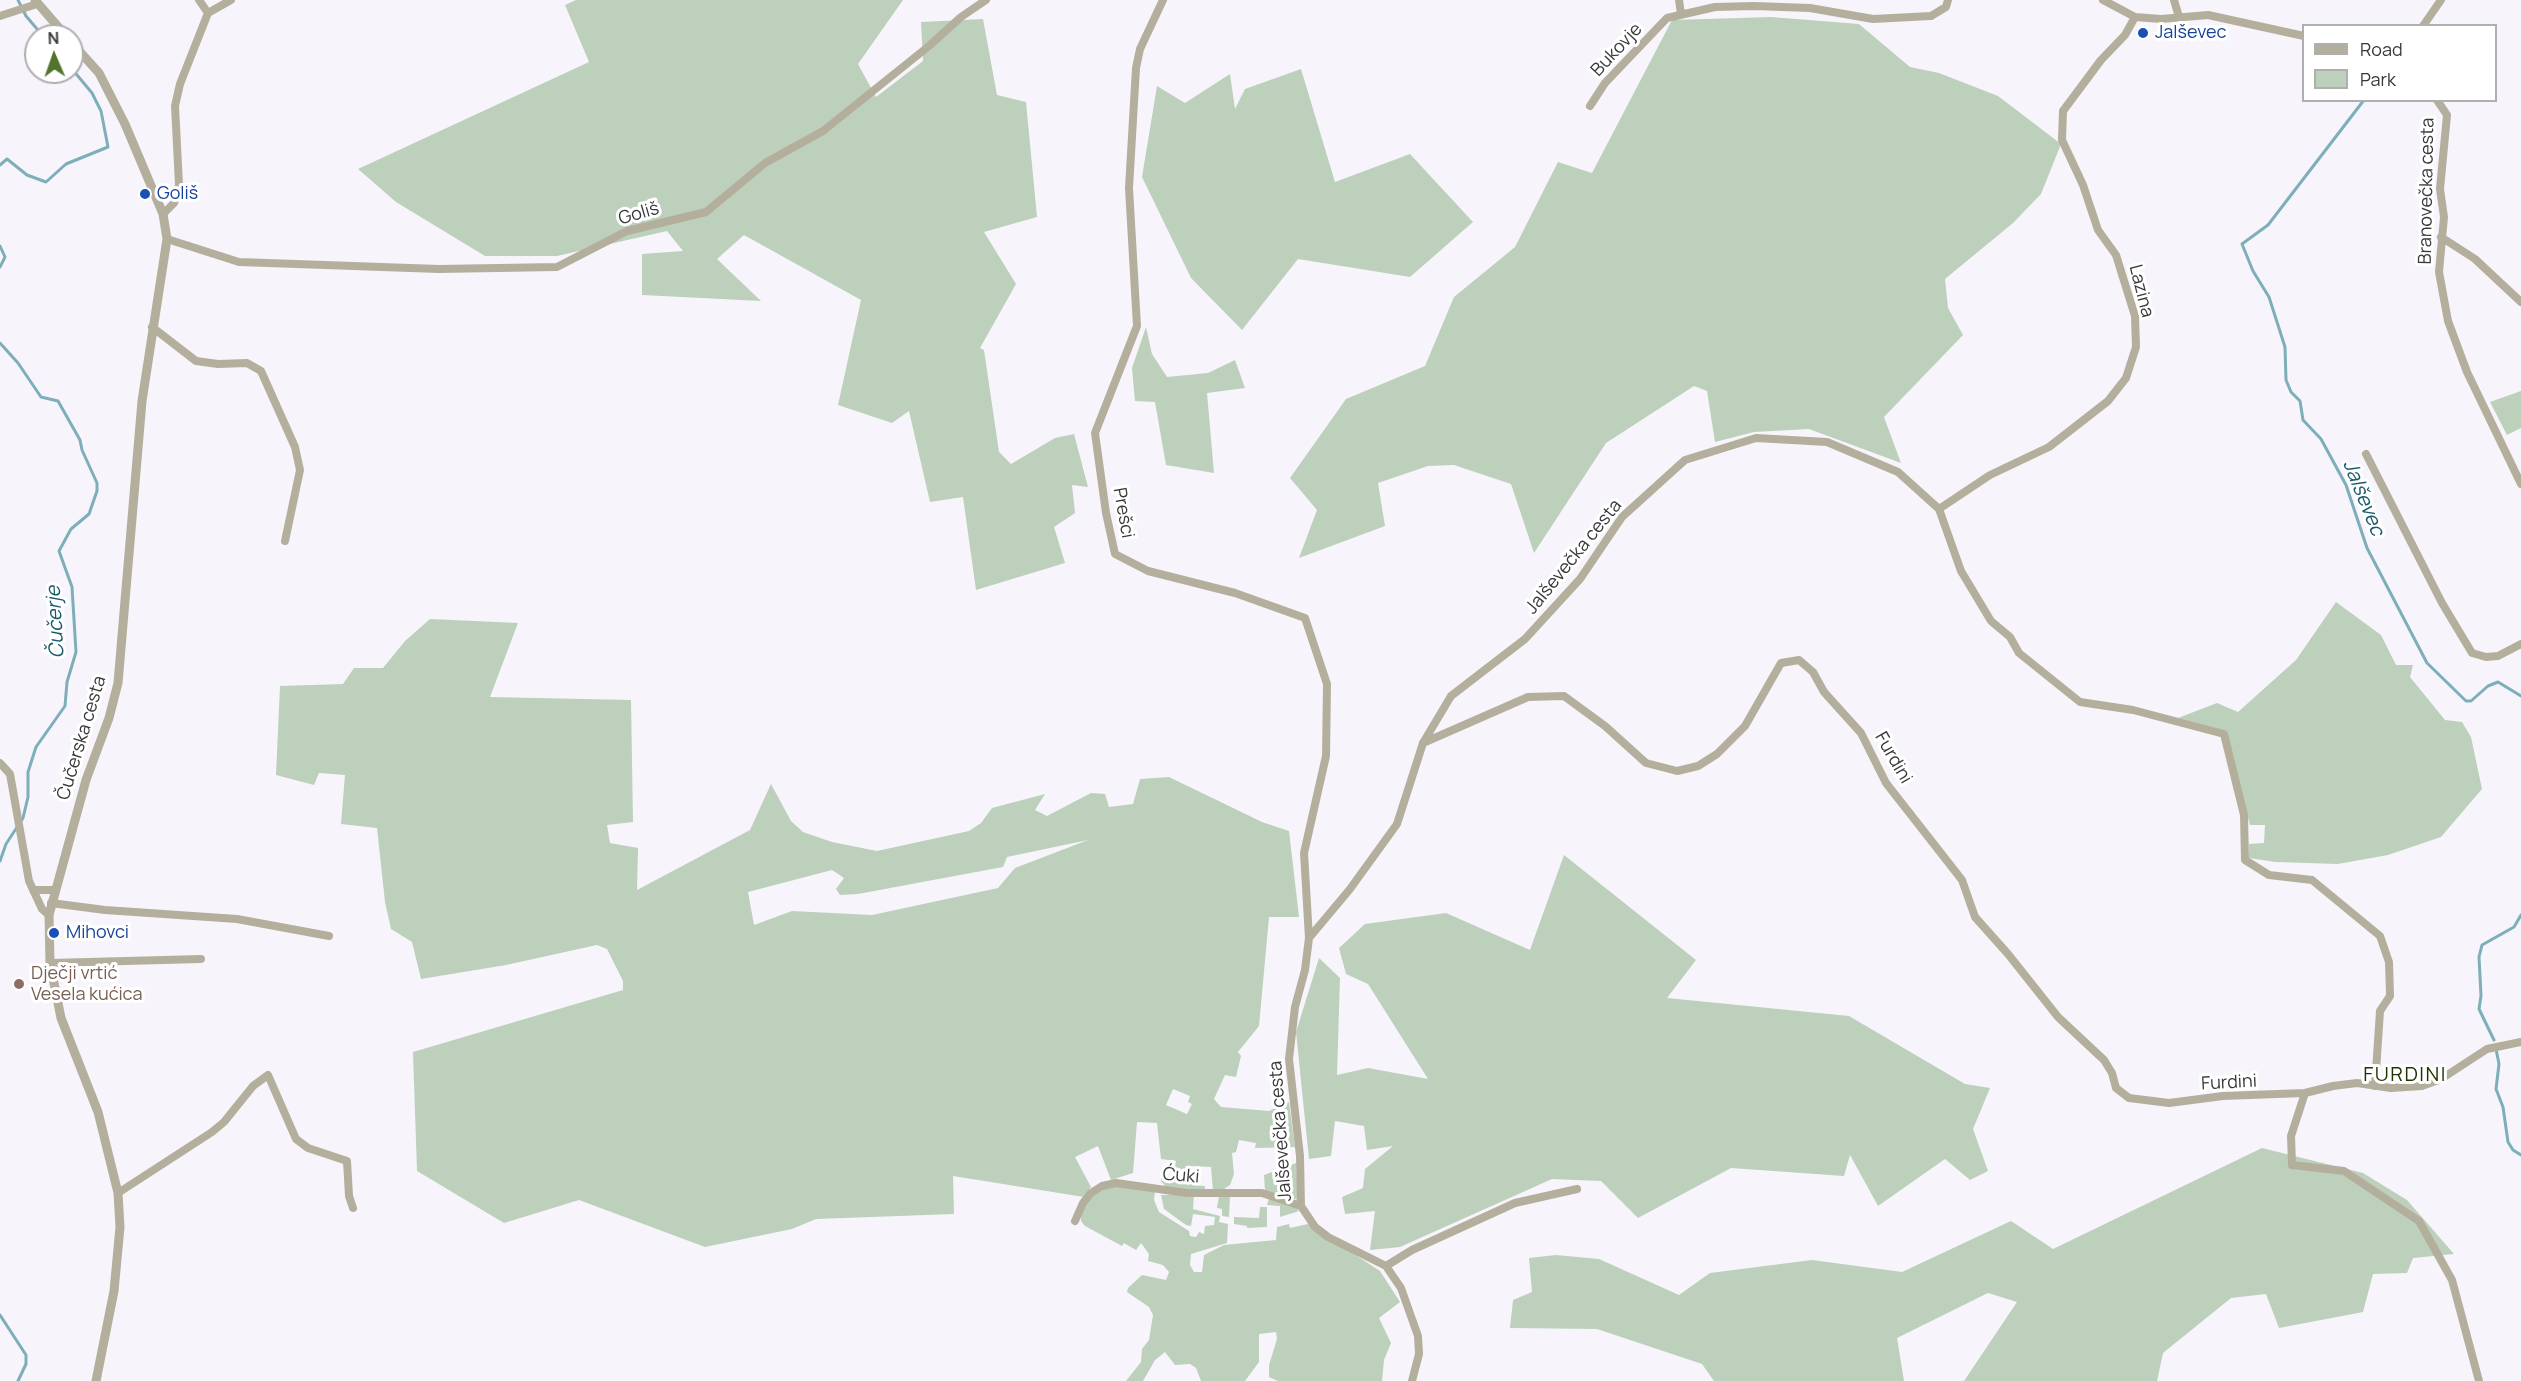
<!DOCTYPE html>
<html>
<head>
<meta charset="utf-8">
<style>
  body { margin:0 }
  #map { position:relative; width:2521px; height:1381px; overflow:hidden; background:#f7f5fb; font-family:Manrope,sans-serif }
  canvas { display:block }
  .legend { position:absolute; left:2302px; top:24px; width:195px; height:78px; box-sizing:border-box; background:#fff; border:2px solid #afafb0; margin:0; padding:8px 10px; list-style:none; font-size:18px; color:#383739 }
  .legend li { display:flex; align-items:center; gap:12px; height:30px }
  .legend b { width:30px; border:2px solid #afafb0 }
  .north { position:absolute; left:24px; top:24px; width:60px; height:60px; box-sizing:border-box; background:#fff; border:2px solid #afafb0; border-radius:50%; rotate:358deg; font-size:16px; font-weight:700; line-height:24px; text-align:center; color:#383739 }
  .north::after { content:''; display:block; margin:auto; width:21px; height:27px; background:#51732b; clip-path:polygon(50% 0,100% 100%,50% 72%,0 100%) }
</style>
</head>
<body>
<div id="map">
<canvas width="2521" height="1381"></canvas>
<ul class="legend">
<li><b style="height:8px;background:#b4af9d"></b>Road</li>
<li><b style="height:16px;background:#bcd0bc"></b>Park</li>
</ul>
<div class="north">N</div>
</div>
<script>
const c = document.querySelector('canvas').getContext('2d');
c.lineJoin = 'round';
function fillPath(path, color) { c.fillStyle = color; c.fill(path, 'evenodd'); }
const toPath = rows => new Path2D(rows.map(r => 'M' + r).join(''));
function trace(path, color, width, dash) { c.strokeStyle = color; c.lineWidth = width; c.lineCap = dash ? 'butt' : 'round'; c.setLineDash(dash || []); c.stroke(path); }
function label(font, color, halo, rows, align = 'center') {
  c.font = font + ' Manrope,sans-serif'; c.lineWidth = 6; c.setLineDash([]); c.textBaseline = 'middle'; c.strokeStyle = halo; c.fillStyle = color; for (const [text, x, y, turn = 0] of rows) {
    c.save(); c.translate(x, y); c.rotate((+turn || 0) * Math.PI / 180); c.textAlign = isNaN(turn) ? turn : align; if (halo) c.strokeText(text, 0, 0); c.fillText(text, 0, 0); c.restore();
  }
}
const green = toPath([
  [576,0,903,0,858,64,876,97,923,61,921,22,983,19,997,95,1026,102,1037,217,984,232,1016,284,980,348,984,350,999,452,1011,464,1055,438,1074,434,1088,487,1072,485,1075,513,1054,527,1065,563,976,590,963,497,930,502,909,411,892,423,838,405,861,300,744,235,717,259,761,301,642,295,642,254,683,251,667,231,557,256,485,256,396,202,358,169,589,62,565,5],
  [1771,17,1859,24,1910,67,1939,73,1998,96,2061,144,2041,194,2013,223,1945,279,1948,308,1963,335,1884,417,1901,463,1809,429,1754,432,1715,442,1707,391,1694,386,1606,443,1534,553,1511,484,1454,465,1428,466,1378,483,1385,526,1299,558,1317,510,1290,478,1346,399,1425,366,1454,297,1515,247,1558,162,1592,173,1672,20],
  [1301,69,1335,182,1410,154,1473,222,1410,277,1298,259,1242,330,1191,278,1142,177,1157,86,1185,103,1230,74,1235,109,1245,89],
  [1146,327,1152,354,1167,377,1208,373,1235,360,1245,388,1207,393,1214,473,1166,465,1155,402,1135,401,1132,368],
  [2521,391,2521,428,2507,435,2490,402],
  [2336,602,2381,635,2396,665,2413,665,2410,677,2445,720,2462,722,2471,737,2482,789,2441,837,2388,855,2338,864,2275,862,2249,858,2249,844,2264,843,2265,825,2250,825,2226,731,2178,718,2217,703,2238,712,2296,660],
  [430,619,518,623,490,697,631,700,633,822,607,825,610,843,638,848,637,890,750,830,771,784,791,821,803,832,832,842,877,851,969,831,981,823,992,808,1045,794,1035,810,1047,816,1091,793,1105,794,1109,807,1133,804,1140,779,1169,777,1262,822,1289,831,1299,917,1269,917,1259,1026,1238,1052,1241,1056,1236,1077,1225,1075,1214,1099,1221,1107,1269,1111,1289,1102,1295,1147,1255,1148,1256,1143,1239,1140,1236,1152,1232,1153,1234,1174,1230,1185,1224,1189,1213,1191,1211,1167,1192,1166,1192,1185,1205,1186,1205,1190,1176,1189,1166,1187,1161,1181,1161,1178,1173,1180,1179,1168,1175,1167,1176,1161,1161,1159,1157,1123,1137,1122,1133,1173,1111,1180,1098,1146,1075,1157,1091,1187,1084,1197,953,1176,954,1214,816,1219,792,1229,705,1247,579,1200,504,1223,417,1171,413,1052,623,990,623,981,607,949,597,945,506,965,421,979,412,942,391,929,385,902,377,828,341,824,345,775,319,773,314,785,276,775,280,686,343,684,354,668,383,668,405,641],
  [1088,840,1015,868,998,888,872,915,792,911,754,925,748,892,832,870,844,878,836,889,840,895,858,894,1003,867,1007,857],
  [1173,1089,1190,1096,1188,1102,1192,1104,1187,1114,1166,1105],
  [1564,855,1696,960,1667,998,1849,1016,1965,1084,1990,1088,1973,1129,1988,1171,1970,1180,1945,1159,1878,1206,1850,1155,1844,1176,1731,1168,1638,1218,1601,1181,1552,1179,1400,1247,1370,1250,1375,1211,1345,1214,1342,1197,1363,1188,1365,1169,1393,1146,1367,1150,1364,1126,1335,1121,1331,1156,1309,1159,1296,1032,1319,958,1340,978,1337,1075,1368,1068,1428,1079,1368,984,1346,974,1339,948,1365,924,1446,913,1530,950],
  [2262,1148,2363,1173,2407,1200,2454,1254,2413,1258,2407,1273,2373,1274,2363,1312,2279,1328,2266,1294,2231,1298,2163,1353,2157,1381,1964,1381,2017,1302,1988,1293,1897,1338,1904,1381,1714,1381,1702,1364,1597,1329,1510,1328,1513,1300,1532,1292,1529,1258,1556,1255,1599,1259,1679,1295,1710,1273,1812,1260,1902,1272,2011,1221,2053,1249],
  [1296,1163,1298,1200,1265,1191,1264,1175],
  [1116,1185,1155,1191,1154,1200,1159,1212,1189,1231,1190,1236,1196,1237,1199,1232,1204,1234,1205,1226,1214,1225,1215,1217,1193,1214,1191,1226,1186,1225,1164,1209,1161,1195,1194,1194,1193,1209,1220,1216,1219,1222,1228,1224,1227,1243,1191,1254,1190,1265,1194,1272,1202,1272,1204,1255,1224,1245,1276,1240,1277,1227,1289,1224,1290,1228,1308,1224,1380,1271,1400,1302,1379,1318,1391,1343,1384,1360,1382,1381,1278,1381,1269,1377,1269,1365,1277,1339,1276,1332,1259,1334,1259,1362,1245,1381,1201,1381,1196,1368,1190,1364,1175,1365,1165,1352,1155,1360,1143,1381,1126,1381,1141,1362,1142,1349,1149,1340,1153,1315,1149,1307,1127,1292,1128,1288,1142,1275,1166,1280,1169,1272,1163,1265,1148,1261,1149,1254,1141,1243,1136,1250,1124,1243,1122,1246,1085,1226,1081,1221,1081,1212,1092,1196,1099,1190],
  [1219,1196,1230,1196,1229,1217,1222,1216,1222,1209,1217,1208],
  [1269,1198,1296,1207,1299,1211,1280,1217,1280,1206,1267,1205],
  [1260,1207,1267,1207,1267,1227,1247,1228,1247,1226,1234,1224,1234,1217,1259,1218]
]);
const stream = toPath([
  [18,0,26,16,43,36],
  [2364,100,2268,225,2242,244,2253,271,2269,297,2285,347,2286,380,2291,392,2300,401,2303,420,2321,439,2346,485,2367,548,2427,663,2466,701,2471,701,2488,686,2498,682,2521,696],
  [0,165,7,159,27,175,46,182,66,164,108,147,101,111,92,93,72,69],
  [0,246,5,257,0,267],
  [0,343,18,363,41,397,58,401,80,440,82,450,97,483,97,491,89,514,71,529,59,551,72,587,76,652,67,682,65,706,36,747,28,772,28,797,23,818,6,844,0,861],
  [2494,1040,2479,1009,2481,996,2479,957,2482,945,2514,927,2521,915],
  [2496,1049,2499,1064,2496,1089,2503,1107,2508,1142,2513,1150,2521,1155],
  [0,1315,26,1355,26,1364,18,1381]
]);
const minor = toPath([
  [199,0,208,13],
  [1163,0,1140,49,1136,68,1129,188,1137,326,1095,433,1106,513,1115,554,1148,571,1235,593,1305,618,1327,684,1326,756,1304,853,1309,938,1305,970,1295,1007,1289,1059,1300,1156,1301,1206,1315,1227,1328,1237,1386,1266,1401,1288,1418,1336,1419,1354,1412,1381],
  [1679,0,1681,14],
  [2103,0,2135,17,2161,19,2208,15,2304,36],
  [2174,0,2179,17],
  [0,16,37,4],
  [2423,26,2441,0],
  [2437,100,2447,115,2440,189,2444,217,2439,272,2448,321,2467,372,2521,484],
  [1590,106,1605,83,1667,18,1715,7,1754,6,1810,8,1873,19,1931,16,1946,7,1948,0],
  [163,214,174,203,179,185,175,106,180,84,208,13,231,0],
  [2441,237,2475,259,2521,302],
  [167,239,239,262,439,269,557,267,627,231,706,212,765,163,823,131,929,46,961,17,986,0],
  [152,327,196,361,218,364,247,363,261,371,295,447,300,470,285,541],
  [2366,454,2442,603,2472,653,2486,657,2498,656,2521,644],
  [1939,509,1990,475,2049,447,2108,401,2126,378,2136,347,2135,316,2116,255,2098,230,2083,185,2062,140,2063,111,2101,60,2125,35,2135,17],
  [1423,743,1528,697,1564,696,1605,726,1646,763,1677,771,1698,766,1717,754,1745,726,1781,663,1799,660,1813,672,1824,692,1861,733,1886,783,1962,880,1975,917,2008,954,2058,1017,2104,1060,2112,1073,2116,1088,2129,1098,2169,1103,2223,1096,2305,1093,2333,1086,2357,1083,2391,1088,2422,1086,2441,1079,2487,1049,2521,1042],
  [0,763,10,774,29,881,42,909,49,915],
  [33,890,54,890],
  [51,903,105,910,237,919,329,936],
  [1309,938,1350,889,1397,824,1423,743,1451,696,1525,639,1580,579,1622,517,1685,460,1756,438,1827,442,1898,472,1939,509,1961,571,1991,621,2010,637,2019,653,2080,702,2133,710,2224,734,2244,815,2245,860,2269,875,2312,880,2380,936,2389,962,2390,996,2380,1011,2375,1086],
  [50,963,201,959],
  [2305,1093,2291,1136,2292,1165,2344,1171,2419,1221,2452,1280,2479,1381],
  [118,1193,212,1132,224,1122,253,1086,268,1075,296,1139,308,1148,347,1161,349,1196,353,1208],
  [1075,1221,1083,1203,1091,1193,1102,1186,1116,1183,1187,1193,1262,1193,1301,1206],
  [1386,1266,1412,1250,1515,1203,1577,1189]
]);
const tertiary = toPath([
  [35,0,66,36],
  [72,43,99,73,125,124,163,214,167,239,142,401,118,683,109,718,86,780,49,915,50,963,61,1018,98,1112,118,1193,120,1227,114,1291,96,1381]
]);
const markers = [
  [2143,33,6,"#1a4fb4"],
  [145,194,6,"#1a4fb4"],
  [54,933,6,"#1a4fb4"],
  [19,984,6,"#8d6e63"]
];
const transitNames = [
  ["Jalševec",2155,33],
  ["Goliš",157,194],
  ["Mihovci",66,933]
];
const streetNames = [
  ["Bukovje",1617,50,-47],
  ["Branovečka cesta",2427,191,-89],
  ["Goliš",639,214,-16],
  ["Lazina",2141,291,76],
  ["Prešci",1123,513,80],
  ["Jalševečka cesta",1574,557,-51],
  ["Čučerska cesta",82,738,-73],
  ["Furdini",1893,758,60],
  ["Furdini",2229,1083,-3],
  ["Jalševečka cesta",1281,1131,-94],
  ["Ćuki",1181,1176,5]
];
const educationNames = [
  ["Dječji vrtić",31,974],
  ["Vesela kućica",31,995]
];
const waterNames = [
  ["Jalševec",2363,498,68],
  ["Čučerje",56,622,-93]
];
const neighbourhoodNames = [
  ["FURDINI",2405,1075]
];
fillPath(green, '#bcd0bc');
trace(stream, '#7daeba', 3);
trace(minor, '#b4af9d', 8);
trace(tertiary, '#b4af9d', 9);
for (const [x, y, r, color] of markers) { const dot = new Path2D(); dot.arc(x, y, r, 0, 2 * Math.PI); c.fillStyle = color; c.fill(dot); trace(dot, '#fff', 2); }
label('18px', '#164399', '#fff', transitNames, 'left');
label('18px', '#383739', '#fff', streetNames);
label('18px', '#785e54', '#fff', educationNames, 'left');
label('italic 20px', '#175b69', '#fff', waterNames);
c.letterSpacing = '1.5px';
label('20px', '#1e3400', '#fff', neighbourhoodNames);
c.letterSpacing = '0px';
</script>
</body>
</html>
